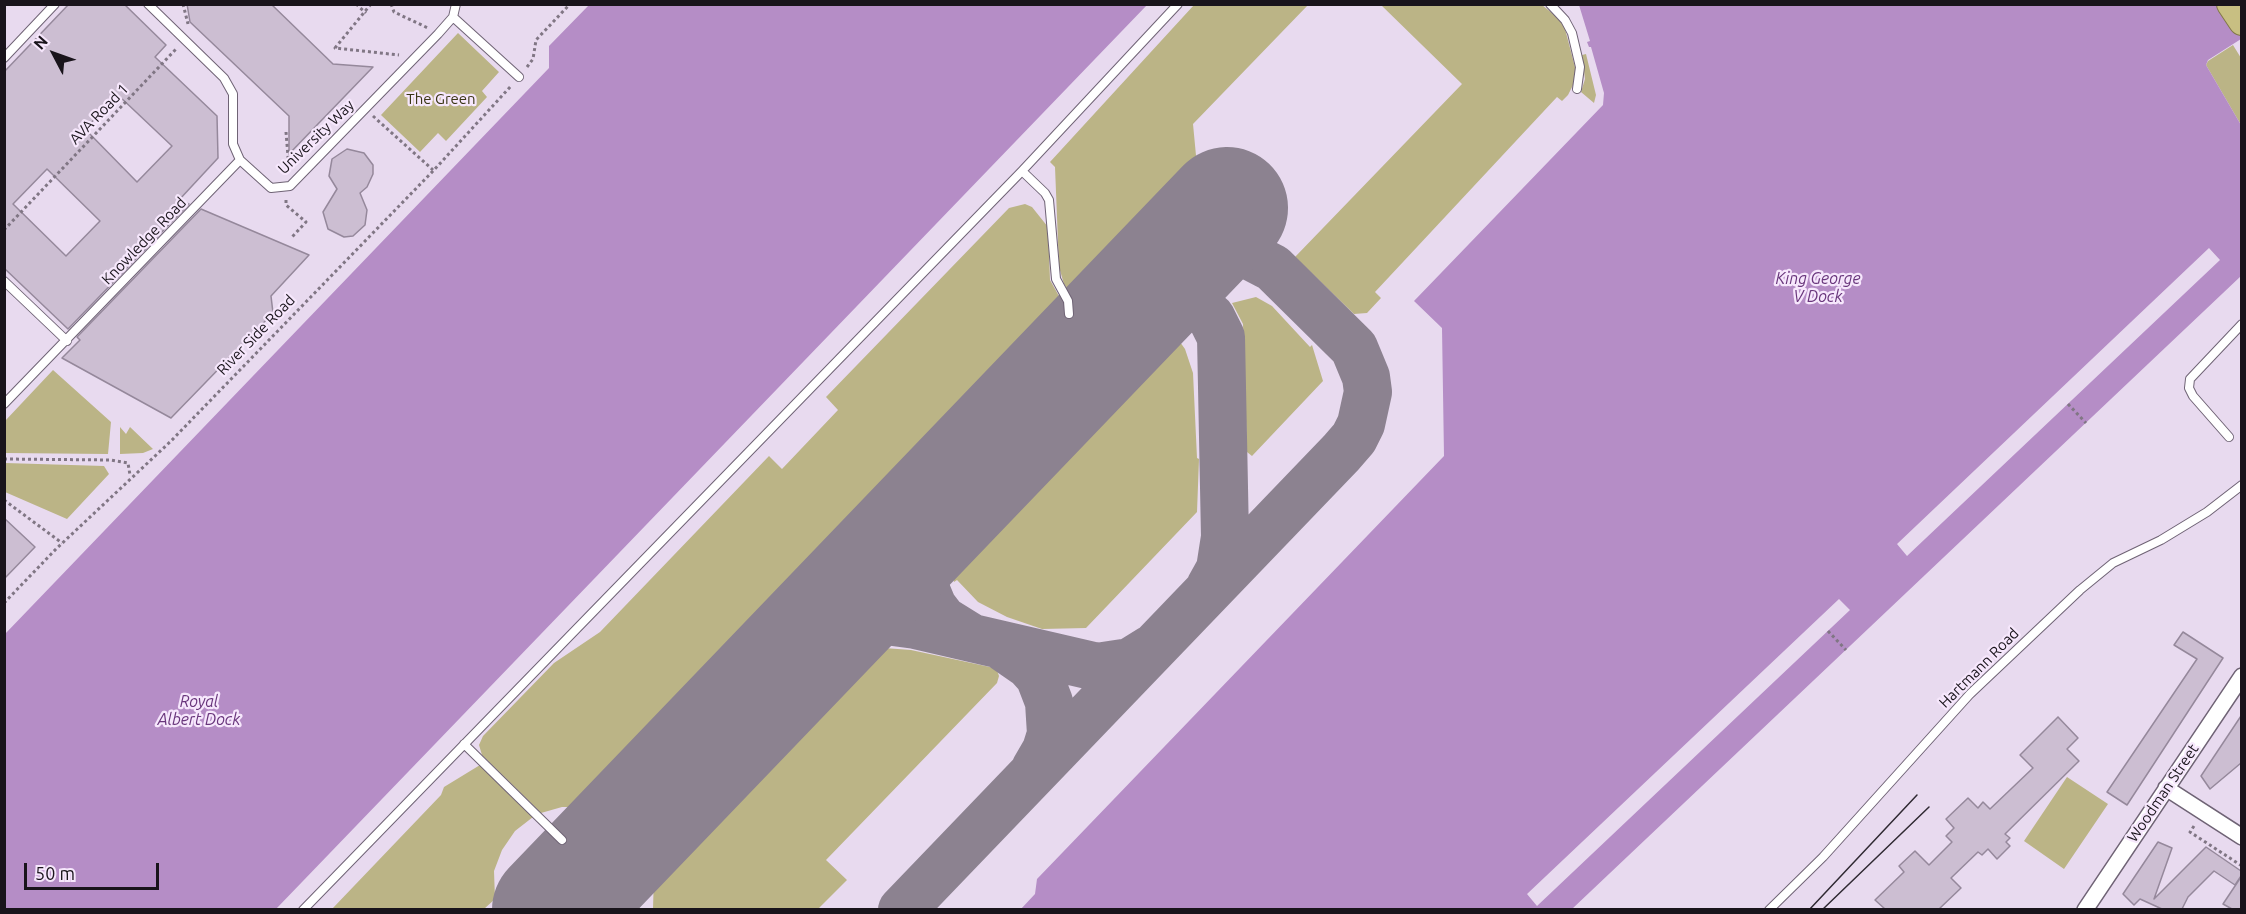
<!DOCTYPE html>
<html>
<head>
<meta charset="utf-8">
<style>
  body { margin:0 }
  #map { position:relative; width:2246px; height:914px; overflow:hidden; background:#e8daef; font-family:Ubuntu,sans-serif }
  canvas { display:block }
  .frame { position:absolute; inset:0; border:6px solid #19141b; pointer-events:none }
  .north { position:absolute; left:24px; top:24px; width:60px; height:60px; -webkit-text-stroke:4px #f6e7fc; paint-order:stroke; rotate:311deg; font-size:16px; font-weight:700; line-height:24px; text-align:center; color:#19141b }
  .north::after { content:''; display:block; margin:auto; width:21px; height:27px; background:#19141b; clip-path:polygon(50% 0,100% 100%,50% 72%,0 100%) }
  .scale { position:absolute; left:24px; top:863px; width:135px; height:27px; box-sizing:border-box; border:3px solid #19141b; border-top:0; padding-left:8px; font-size:18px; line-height:21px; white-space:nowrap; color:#19141b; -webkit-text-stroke:4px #f6e7fc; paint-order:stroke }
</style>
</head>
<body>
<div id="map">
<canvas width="2246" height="914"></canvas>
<div class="frame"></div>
<div class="north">N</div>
<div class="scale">50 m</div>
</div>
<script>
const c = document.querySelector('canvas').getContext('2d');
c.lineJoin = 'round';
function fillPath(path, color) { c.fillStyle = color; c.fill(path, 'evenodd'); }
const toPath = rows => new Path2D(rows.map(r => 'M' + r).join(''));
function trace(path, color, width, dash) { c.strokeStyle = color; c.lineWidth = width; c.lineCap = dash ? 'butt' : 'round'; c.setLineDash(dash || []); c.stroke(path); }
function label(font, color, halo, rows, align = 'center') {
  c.font = font + ' Ubuntu,sans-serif'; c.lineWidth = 4.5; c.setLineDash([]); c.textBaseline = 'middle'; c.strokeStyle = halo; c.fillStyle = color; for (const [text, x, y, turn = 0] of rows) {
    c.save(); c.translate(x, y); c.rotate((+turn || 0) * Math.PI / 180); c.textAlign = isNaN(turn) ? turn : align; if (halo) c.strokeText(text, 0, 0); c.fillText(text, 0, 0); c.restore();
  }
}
const green = toPath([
  [1194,5,1308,5,1193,124,1197,166,1073,296,1064,284,1059,267,1055,167,1050,162],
  [1381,5,1542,5,1557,17,1564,25,1576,71,1575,81,1568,95,1562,101,1557,97,1375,292,1381,298,1367,313,1354,314,1295,257,1462,84],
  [458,33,499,72,482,91,487,97,446,141,438,133,420,152,381,115],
  [2233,45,2241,58,2241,125,2206,65,2208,61],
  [1586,54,1596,95,1594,103,1581,92,1585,79,1582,55],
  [1025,204,1032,207,1048,227,1050,280,1064,305,584,807,562,807,541,813,482,755,479,745,483,736,554,663,600,632,769,456,782,469,838,410,826,397,1009,208],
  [1256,297,1272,306,1310,347,1312,345,1323,381,1252,456,1247,452,1243,324,1232,303],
  [1175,335,1185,349,1193,373,1197,458,1199,459,1197,512,1086,628,1042,629,1007,617,978,602,957,580,954,582,950,568],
  [53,370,111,422,108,454,5,453,5,421],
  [120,427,126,434,130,427,153,449,143,453,120,454],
  [5,463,104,466,109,474,67,519,5,492],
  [884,648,911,650,990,667,997,670,999,676,997,683,826,860,847,880,818,909,653,909,654,874,861,657,872,651],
  [480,765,533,817,515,831,502,850,494,871,495,899,484,909,332,909,441,795,444,787],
  [2067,777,2108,804,2064,869,2024,841]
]);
const water = toPath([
  [589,5,1147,5,276,909,5,909,5,634,549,68,549,46],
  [1579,5,2241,5,2241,39,2208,60,2206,65,2241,125,2241,276,1572,909,1020,910,1035,894,1037,879,1444,456,1442,328,1414,301,1603,105,1604,93,1591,47,1589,47,1587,42,1590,41]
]);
const pier = toPath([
  [2209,248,2220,260,1907,556,1897,544],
  [1839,599,1850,610,1537,906,1527,894]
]);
const taxiway = toPath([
  [1132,308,1161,297,1187,300,1211,317,1221,337,1225,537,1220,569,1210,587],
  [940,507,924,539,921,554,923,583,933,607,943,620,972,638],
  [1003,647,1029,665,1039,676,1049,702,1051,734,1046,750,1035,769],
  [797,656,839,630,854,624,886,621,916,625,1097,667,1130,662,1151,649],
  [596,910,597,883,602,868,622,837],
  [902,910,1341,453,1354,438,1361,424,1368,392,1366,377,1354,348,1273,268,1246,254,1219,251,1190,258,1163,275]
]);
const runway = toPath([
  [553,910,1227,208]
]);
const building = toPath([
  [69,4,124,4,166,45,155,57,217,116,218,158,179,200,189,204,68,329,4,268,4,72,69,4],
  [118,95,172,146,137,182,85,129,118,95],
  [47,169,100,221,66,256,13,204,47,169],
  [187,4,271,4,333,64,373,67,289,154,289,116,190,22,187,4],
  [347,149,364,153,373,165,373,174,367,187,360,193,367,210,365,225,353,236,344,237,328,229,323,212,337,189,329,176,332,159,347,149],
  [201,209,309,255,271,296,273,313,171,418,62,358,80,340,77,337,201,209],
  [4,518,35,547,4,579,4,518],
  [2183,632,2223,658,2127,805,2107,792,2197,659,2174,645,2183,632],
  [2241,716,2241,763,2210,789,2201,776,2241,716],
  [2058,717,2078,738,2067,749,2079,761,2005,834,2010,838,2006,842,2010,846,1997,859,1988,849,1982,855,1978,852,1951,878,1961,888,1939,909,1885,909,1875,900,1904,872,1899,866,1915,851,1929,865,1952,842,1946,836,1954,828,1946,819,1968,798,1978,808,1983,802,1990,809,2033,768,2020,755,2058,717],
  [2158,842,2172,848,2154,899,2206,847,2241,871,2241,876,2235,885,2214,871,2188,897,2182,909,2162,909,2140,899,2134,905,2123,894,2158,842],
  [2241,877,2241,909,2232,909,2223,904,2241,877]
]);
const path = toPath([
  [183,4,188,24],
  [356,4,366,13],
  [371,4,335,48,399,55],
  [391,4,394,12,428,28],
  [527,67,533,59,536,40,570,4],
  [373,116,433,170],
  [286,132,289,169],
  [286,200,286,205,306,222,292,237],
  [4,230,177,48],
  [2068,404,2086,423],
  [4,459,111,460,128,463,130,475],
  [4,500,62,543],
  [4,603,56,549,171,441,434,170,511,86],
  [1828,631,1846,650],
  [2194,826,2190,832,2242,866]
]);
const service = toPath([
  [148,4,224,78,233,94,233,144,240,160,271,188,290,186,438,34,453,17,456,4],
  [1550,4,1565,20,1572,33,1580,67,1577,89],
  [453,17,519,77],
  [4,58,55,4],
  [1022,171,1045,193,1049,200,1056,279,1068,301,1069,314],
  [4,281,67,341],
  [4,404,240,160],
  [2229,437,2193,396,2189,388,2190,379,2242,324],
  [464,744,562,840],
  [303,910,1022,171,1178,4],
  [1769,910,1823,857,1970,694,2080,590,2113,563,2161,540,2207,512,2242,485]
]);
const minor = toPath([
  [2166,788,2242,837],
  [2085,910,2242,676]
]);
const trunk = toPath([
  [2230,4,2242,22]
]);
const tram = toPath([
  [1809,910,1917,795],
  [1822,910,1929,807]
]);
const parkNames = [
  ["The Green",441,99]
];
const streetNames = [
  ["AVA Road 1",99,114,-46],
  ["University Way",316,137,-44],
  ["Knowledge Road",144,241,-46],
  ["River Side Road",256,335,-46],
  ["Hartmann Road",1979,668,-45],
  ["Woodman Street",2163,793,-56]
];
const waterNames = [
  ["King George",1818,279],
  ["V Dock",1818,297],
  ["Royal",199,702],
  ["Albert Dock",199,720]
];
fillPath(green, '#bbb486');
fillPath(water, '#b58dc6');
fillPath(pier, '#e8daef');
trace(taxiway, '#8c8290', 48);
trace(runway, '#8c8290', 122);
fillPath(building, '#ccbed2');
trace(building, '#95889b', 1.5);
trace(service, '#6f6375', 10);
trace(minor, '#6f6375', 18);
trace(trunk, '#827949', 28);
trace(path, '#807684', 3, [3, 3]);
trace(service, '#fff', 8);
trace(minor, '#fff', 15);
trace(trunk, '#c8bf82', 26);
trace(tram, '#2f2932', 1.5);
label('15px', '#3a3515', '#f6e7fc', parkNames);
label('15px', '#19141b', '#f6e7fc', streetNames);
label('italic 16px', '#69367c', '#f6e7fc', waterNames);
</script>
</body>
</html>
